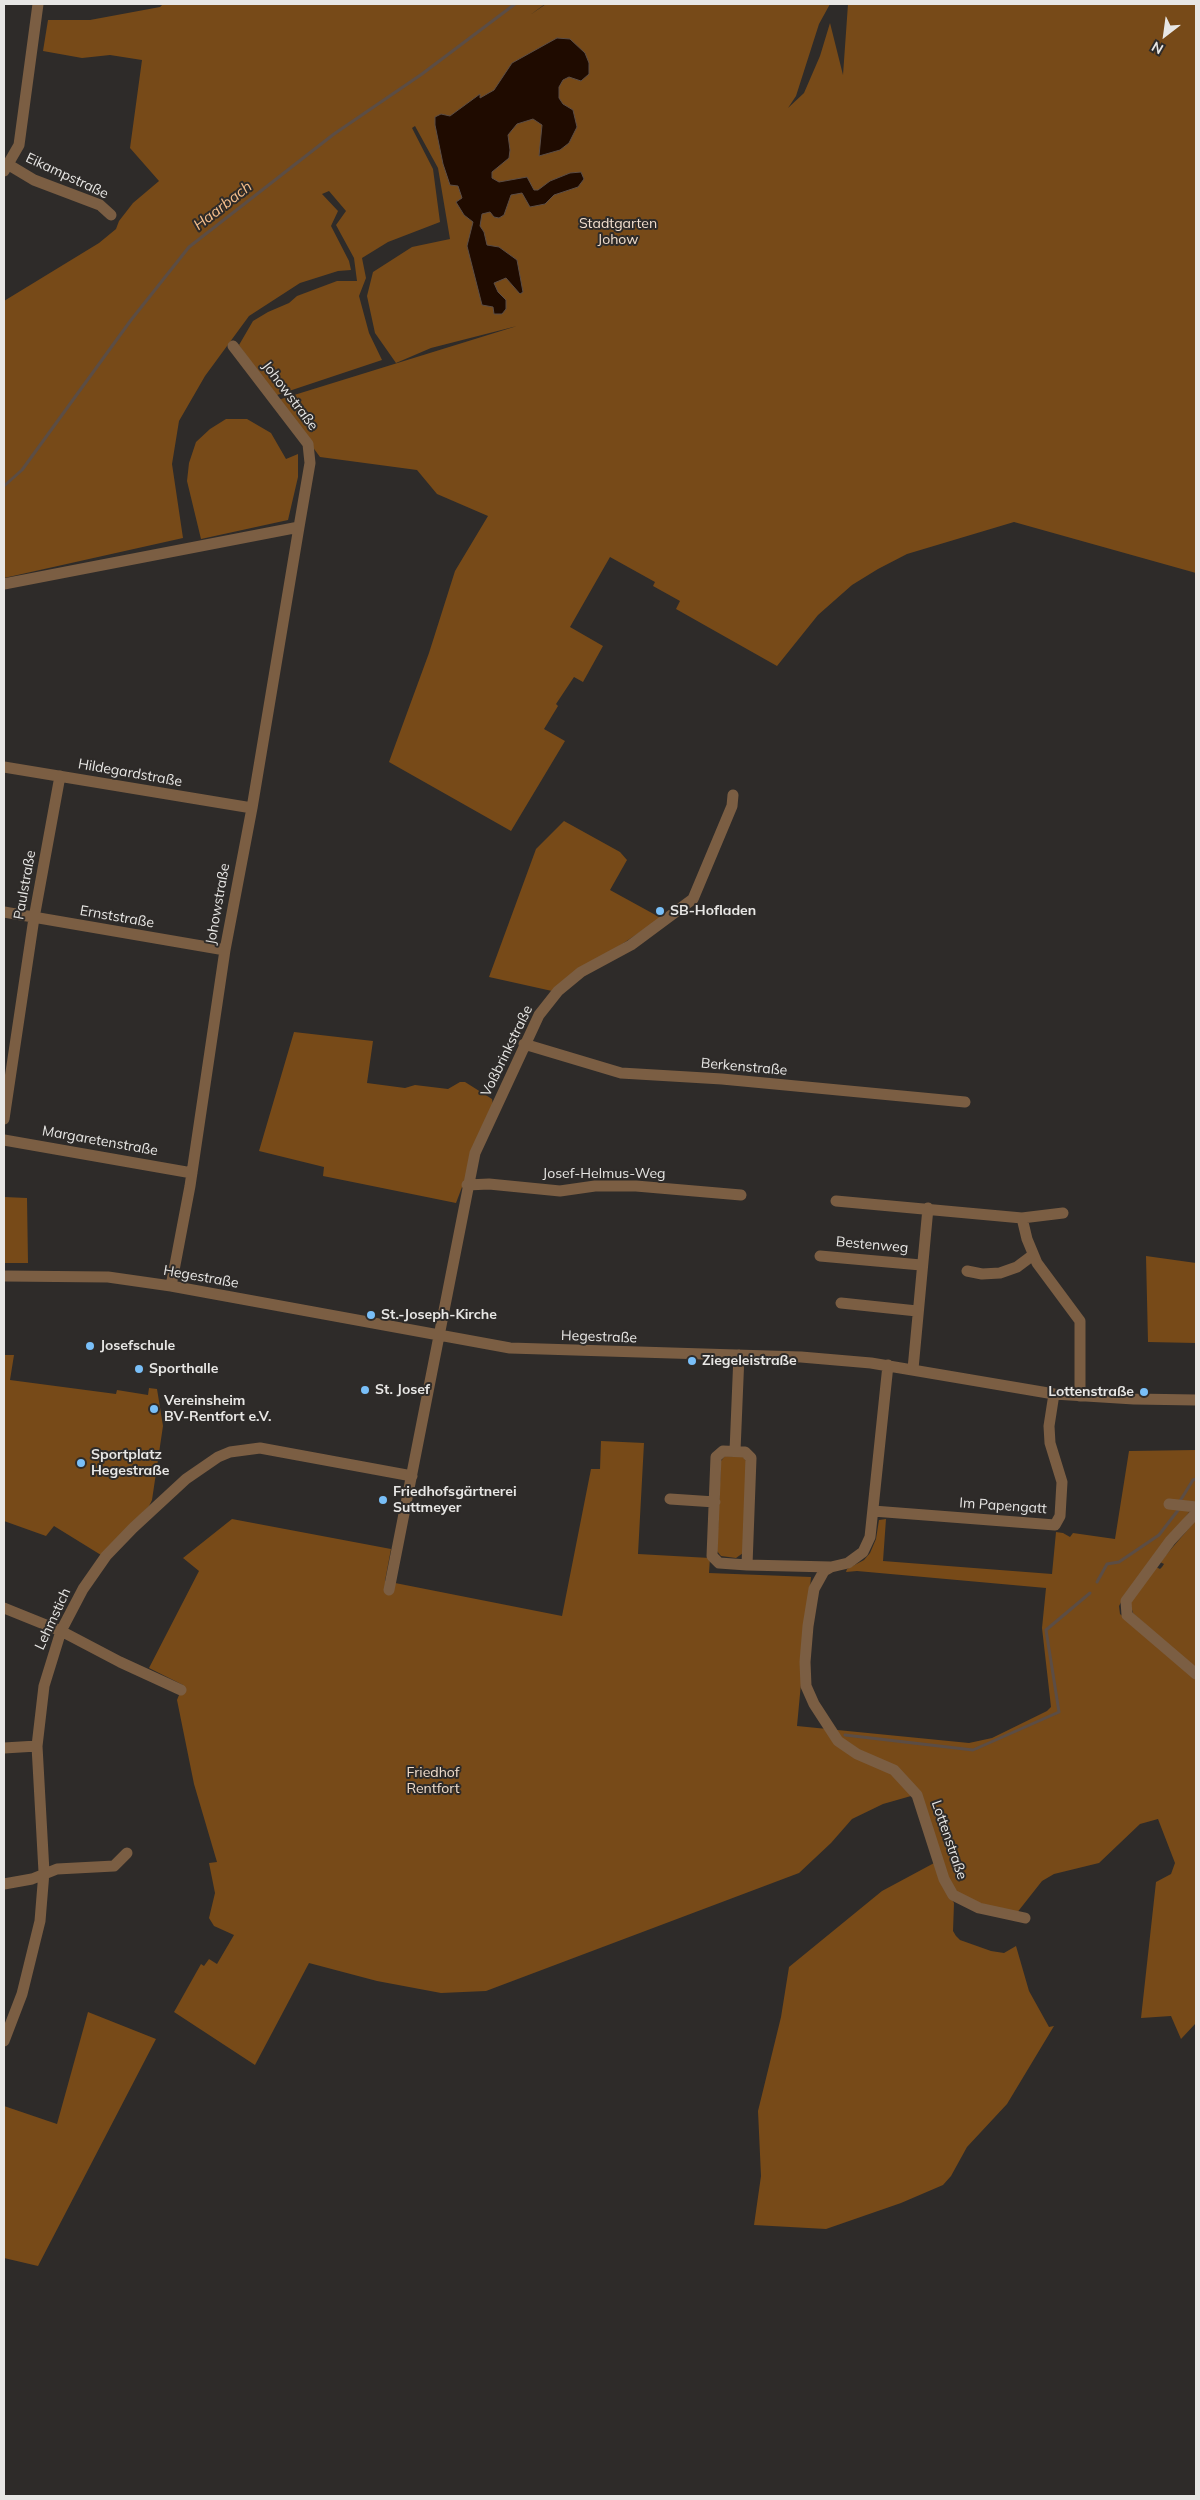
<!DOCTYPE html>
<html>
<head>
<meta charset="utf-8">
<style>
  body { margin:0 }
  #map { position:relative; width:1200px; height:2500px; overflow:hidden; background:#2e2b29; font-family:Mulish,sans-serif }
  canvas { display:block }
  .frame { position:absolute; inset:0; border:5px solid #e8e7e5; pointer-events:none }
  .north { position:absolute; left:1140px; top:10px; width:50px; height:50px; -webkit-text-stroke:4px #2e2b29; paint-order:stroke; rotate:210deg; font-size:14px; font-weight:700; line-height:20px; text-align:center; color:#e8e7e5 }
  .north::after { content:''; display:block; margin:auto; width:18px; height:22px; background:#e8e7e5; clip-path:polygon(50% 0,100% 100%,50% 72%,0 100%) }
</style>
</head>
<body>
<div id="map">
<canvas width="1200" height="2500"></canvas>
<div class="frame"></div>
<div class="north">N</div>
</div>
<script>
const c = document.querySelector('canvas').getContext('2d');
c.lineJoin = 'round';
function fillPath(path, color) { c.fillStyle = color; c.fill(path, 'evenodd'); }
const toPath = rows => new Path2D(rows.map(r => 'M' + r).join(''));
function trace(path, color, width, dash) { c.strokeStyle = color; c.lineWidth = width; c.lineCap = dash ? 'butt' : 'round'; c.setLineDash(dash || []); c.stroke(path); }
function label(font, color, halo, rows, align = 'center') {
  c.font = font + ' Mulish,sans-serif'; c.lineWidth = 4; c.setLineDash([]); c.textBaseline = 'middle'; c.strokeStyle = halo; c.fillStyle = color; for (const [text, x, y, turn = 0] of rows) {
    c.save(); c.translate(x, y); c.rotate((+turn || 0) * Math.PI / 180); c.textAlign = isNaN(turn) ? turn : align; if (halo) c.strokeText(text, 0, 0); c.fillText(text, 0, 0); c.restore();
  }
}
const green = toPath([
  [163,4,545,4,530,15,546,4,830,4,819,24,796,96,788,108,804,93,820,56,830,23,843,75,848,4,1196,4,1196,573,1014,522,907,554,878,569,852,585,818,615,777,666,676,609,680,601,653,586,655,582,610,557,570,627,603,646,583,682,574,677,556,704,558,706,544,729,565,741,511,831,389,762,429,653,455,571,488,516,437,494,417,470,320,457,278,400,517,326,431,348,396,363,375,333,367,296,373,272,412,247,450,239,438,168,415,126,412,128,433,169,440,222,388,242,362,258,366,278,359,296,369,333,382,360,274,396,239,345,253,321,268,312,289,303,297,296,337,281,357,281,354,258,336,225,346,211,329,191,322,194,338,211,331,226,349,261,351,270,338,271,300,283,249,316,205,376,179,421,172,464,183,538,4,578,4,301,99,243,116,229,119,221,133,203,159,181,130,148,142,60,110,55,82,58,43,51,48,20,90,20,160,7],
  [226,419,247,419,271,433,286,459,298,454,298,477,288,520,201,539,187,481,189,463,196,442,210,429],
  [564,821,620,852,627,860,610,890,661,918,552,991,489,977,536,849],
  [294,1032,373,1041,367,1083,405,1088,415,1085,448,1089,460,1082,465,1082,492,1099,493,1105,456,1203,323,1176,324,1167,259,1151],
  [4,1197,27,1198,28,1263,4,1263],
  [1146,1256,1196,1263,1196,1343,1148,1342],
  [4,1355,14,1355,10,1380,116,1394,117,1390,148,1395,149,1388,157,1389,163,1426,152,1500,149,1506,101,1555,54,1526,46,1536,4,1521],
  [601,1441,644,1443,638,1554,710,1558,709,1573,811,1577,797,1726,969,1743,992,1738,1047,1711,1051,1707,1042,1628,1046,1588,857,1571,846,1572,847,1569,864,1560,870,1553,876,1539,879,1520,886,1519,883,1561,1052,1574,1056,1532,1063,1533,1070,1537,1073,1533,1115,1539,1129,1451,1196,1450,1196,1503,1124,1597,1119,1606,1120,1614,1196,1680,1196,2023,1181,2039,1171,2016,1141,2018,1156,1882,1171,1874,1175,1863,1158,1819,1140,1824,1099,1863,1054,1874,1042,1881,1016,1914,985,1906,960,1895,951,1885,918,1794,883,1804,852,1819,831,1843,799,1873,486,1991,441,1993,377,1981,309,1963,255,2065,174,2012,201,1964,204,1966,209,1959,217,1964,234,1935,214,1926,209,1918,215,1893,209,1863,217,1862,194,1784,177,1700,183,1685,149,1668,199,1571,183,1558,232,1519,391,1549,385,1581,562,1616,591,1469,600,1469],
  [725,1456,743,1457,747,1462,743,1553,736,1558,721,1556,717,1551,721,1461],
  [1196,1520,1196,1671,1133,1613,1131,1606,1131,1601,1156,1567,1160,1569,1162,1567,1164,1564,1160,1562],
  [936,1862,943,1884,954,1903,953,1931,956,1936,960,1940,991,1951,1004,1953,1016,1946,1029,1991,1049,2027,1054,2026,1007,2104,967,2147,951,2176,943,2185,901,2203,826,2229,754,2225,761,2176,758,2111,781,2017,789,1967,882,1891],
  [88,2012,156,2039,38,2266,4,2258,4,2106,57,2124]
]);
const water = toPath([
  [557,38,570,39,585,53,589,63,589,74,581,81,569,77,563,80,559,87,559,98,563,104,573,110,577,127,569,143,560,150,539,156,542,125,533,119,517,124,508,135,510,150,509,158,492,172,492,178,499,182,527,177,534,190,538,190,550,181,570,173,581,172,584,179,578,187,554,195,545,204,530,207,522,193,511,195,504,215,499,218,494,217,490,212,482,214,480,226,484,232,487,245,499,247,517,260,523,292,520,294,506,278,494,283,498,292,506,300,506,309,502,314,494,314,493,307,482,305,467,246,473,222,464,215,456,202,462,198,458,186,450,185,443,164,435,125,435,117,441,114,450,116,480,94,480,98,494,90,512,63,557,38]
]);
const stream = toPath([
  [4,486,22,470,131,320,189,247,334,134,422,74,515,4],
  [1180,1501,1193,1480,1196,1479],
  [1097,1582,1107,1564,1119,1562,1159,1535,1179,1509],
  [845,1735,973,1750,1059,1712,1046,1630,1090,1593]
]);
const minor = toPath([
  [9,165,34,180,100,205,111,215],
  [4,171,19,145,38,4],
  [233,346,308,444,310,463,299,527],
  [4,584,299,527,252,808,225,950,190,1186,171,1286],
  [4,767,252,808],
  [4,912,225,950],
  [524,1044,621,1073,722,1079,965,1102],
  [4,1119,34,918,60,776],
  [4,1140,192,1173],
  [467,1185,489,1184,560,1191,595,1186,636,1186,741,1195],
  [836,1201,1022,1218,1027,1239,1037,1263,1080,1321,1080,1396],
  [1022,1218,1063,1213],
  [820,1256,921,1265],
  [967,1271,982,1274,1000,1273,1017,1267,1033,1255],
  [4,1276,108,1277,171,1286,510,1348,801,1357,871,1363,1054,1394,1134,1399,1196,1400],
  [841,1303,917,1311],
  [913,1369,928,1208],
  [735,1451,739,1355],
  [670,1499,715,1502],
  [1169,1504,1196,1507],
  [873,1511,1055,1525,1060,1516,1062,1482,1050,1443,1049,1426,1054,1394],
  [1196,1513,1170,1541,1126,1601,1127,1615,1196,1674],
  [747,1565,751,1458,745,1452,723,1451,716,1457,712,1556,719,1563,747,1565,831,1567,848,1563,863,1552,870,1537,888,1365],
  [831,1567,824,1571,814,1589,808,1626,805,1662,806,1686,814,1704,838,1741,857,1754,894,1770,917,1795,944,1879,953,1895,979,1908,1025,1918],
  [389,1590,475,1153,539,1015,558,991,581,972,631,945,693,899,732,806,733,795],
  [4,1608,61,1631,120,1662,181,1690],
  [4,1748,37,1746],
  [4,1884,32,1879,57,1869,114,1866,127,1853],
  [4,2041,22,1994,40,1921,44,1872,37,1746,44,1686,61,1631,83,1589,106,1556,133,1528,186,1479,218,1457,230,1452,260,1448,412,1476]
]);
const markers = [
  [660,911,5,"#79bff8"],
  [371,1315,5,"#79bff8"],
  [90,1346,5,"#79bff8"],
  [692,1361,5,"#79bff8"],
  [139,1369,5,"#79bff8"],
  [365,1390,5,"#79bff8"],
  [1144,1392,5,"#79bff8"],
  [154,1409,5,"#79bff8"],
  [81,1463,5,"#79bff8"],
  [383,1500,5,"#79bff8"]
];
const streetNames = [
  ["Eikampstraße",67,176,25],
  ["Johowstraße",290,396,53],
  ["Hildegardstraße",130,773,10],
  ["Paulstraße",25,885,-80],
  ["Johowstraße",218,904,-80],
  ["Ernststraße",117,917,10],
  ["Voßbrinkstraße",507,1051,-64],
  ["Berkenstraße",744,1067,5],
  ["Margaretenstraße",100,1141,10],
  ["Josef-Helmus-Weg",604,1174],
  ["Bestenweg",872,1245,5],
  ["Hegestraße",201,1277,10],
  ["Hegestraße",599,1337,2],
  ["Im Papengatt",1003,1506,4],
  ["Lehmstich",53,1619,-65],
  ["Lottenstraße",949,1840,71]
];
const parkNames = [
  ["Stadtgarten",618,224],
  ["Johow",618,240],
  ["Friedhof",433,1773],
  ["Rentfort",433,1789]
];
const poiNames = [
  ["SB-Hofladen",670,911],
  ["St.-Joseph-Kirche",381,1315],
  ["Josefschule",100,1346],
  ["Ziegeleistraße",702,1361],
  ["Sporthalle",149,1369],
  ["St. Josef",375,1390],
  ["Lottenstraße",1134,1392,"right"],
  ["Vereinsheim",164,1401],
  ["BV-Rentfort e.V.",164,1417],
  ["Sportplatz",91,1455],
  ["Hegestraße",91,1471],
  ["Friedhofsgärtnerei",393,1492],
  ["Suttmeyer",393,1508]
];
const waterNames = [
  ["Haarbach",223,206,-38]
];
fillPath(green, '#774a18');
fillPath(water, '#1f0b00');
trace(water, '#5b4d45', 1);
trace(stream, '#5b4d45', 3);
trace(minor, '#7b5e43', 11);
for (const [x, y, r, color] of markers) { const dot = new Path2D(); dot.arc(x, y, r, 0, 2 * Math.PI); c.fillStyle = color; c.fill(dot); trace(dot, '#2e2b29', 2); }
label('14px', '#e8e7e5', '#2e2b29', streetNames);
label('14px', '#f2dfce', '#2e2b29', parkNames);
label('bold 14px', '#e8e7e5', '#2e2b29', poiNames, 'left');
label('italic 15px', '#f4bd8a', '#2e2b29', waterNames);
</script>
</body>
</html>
